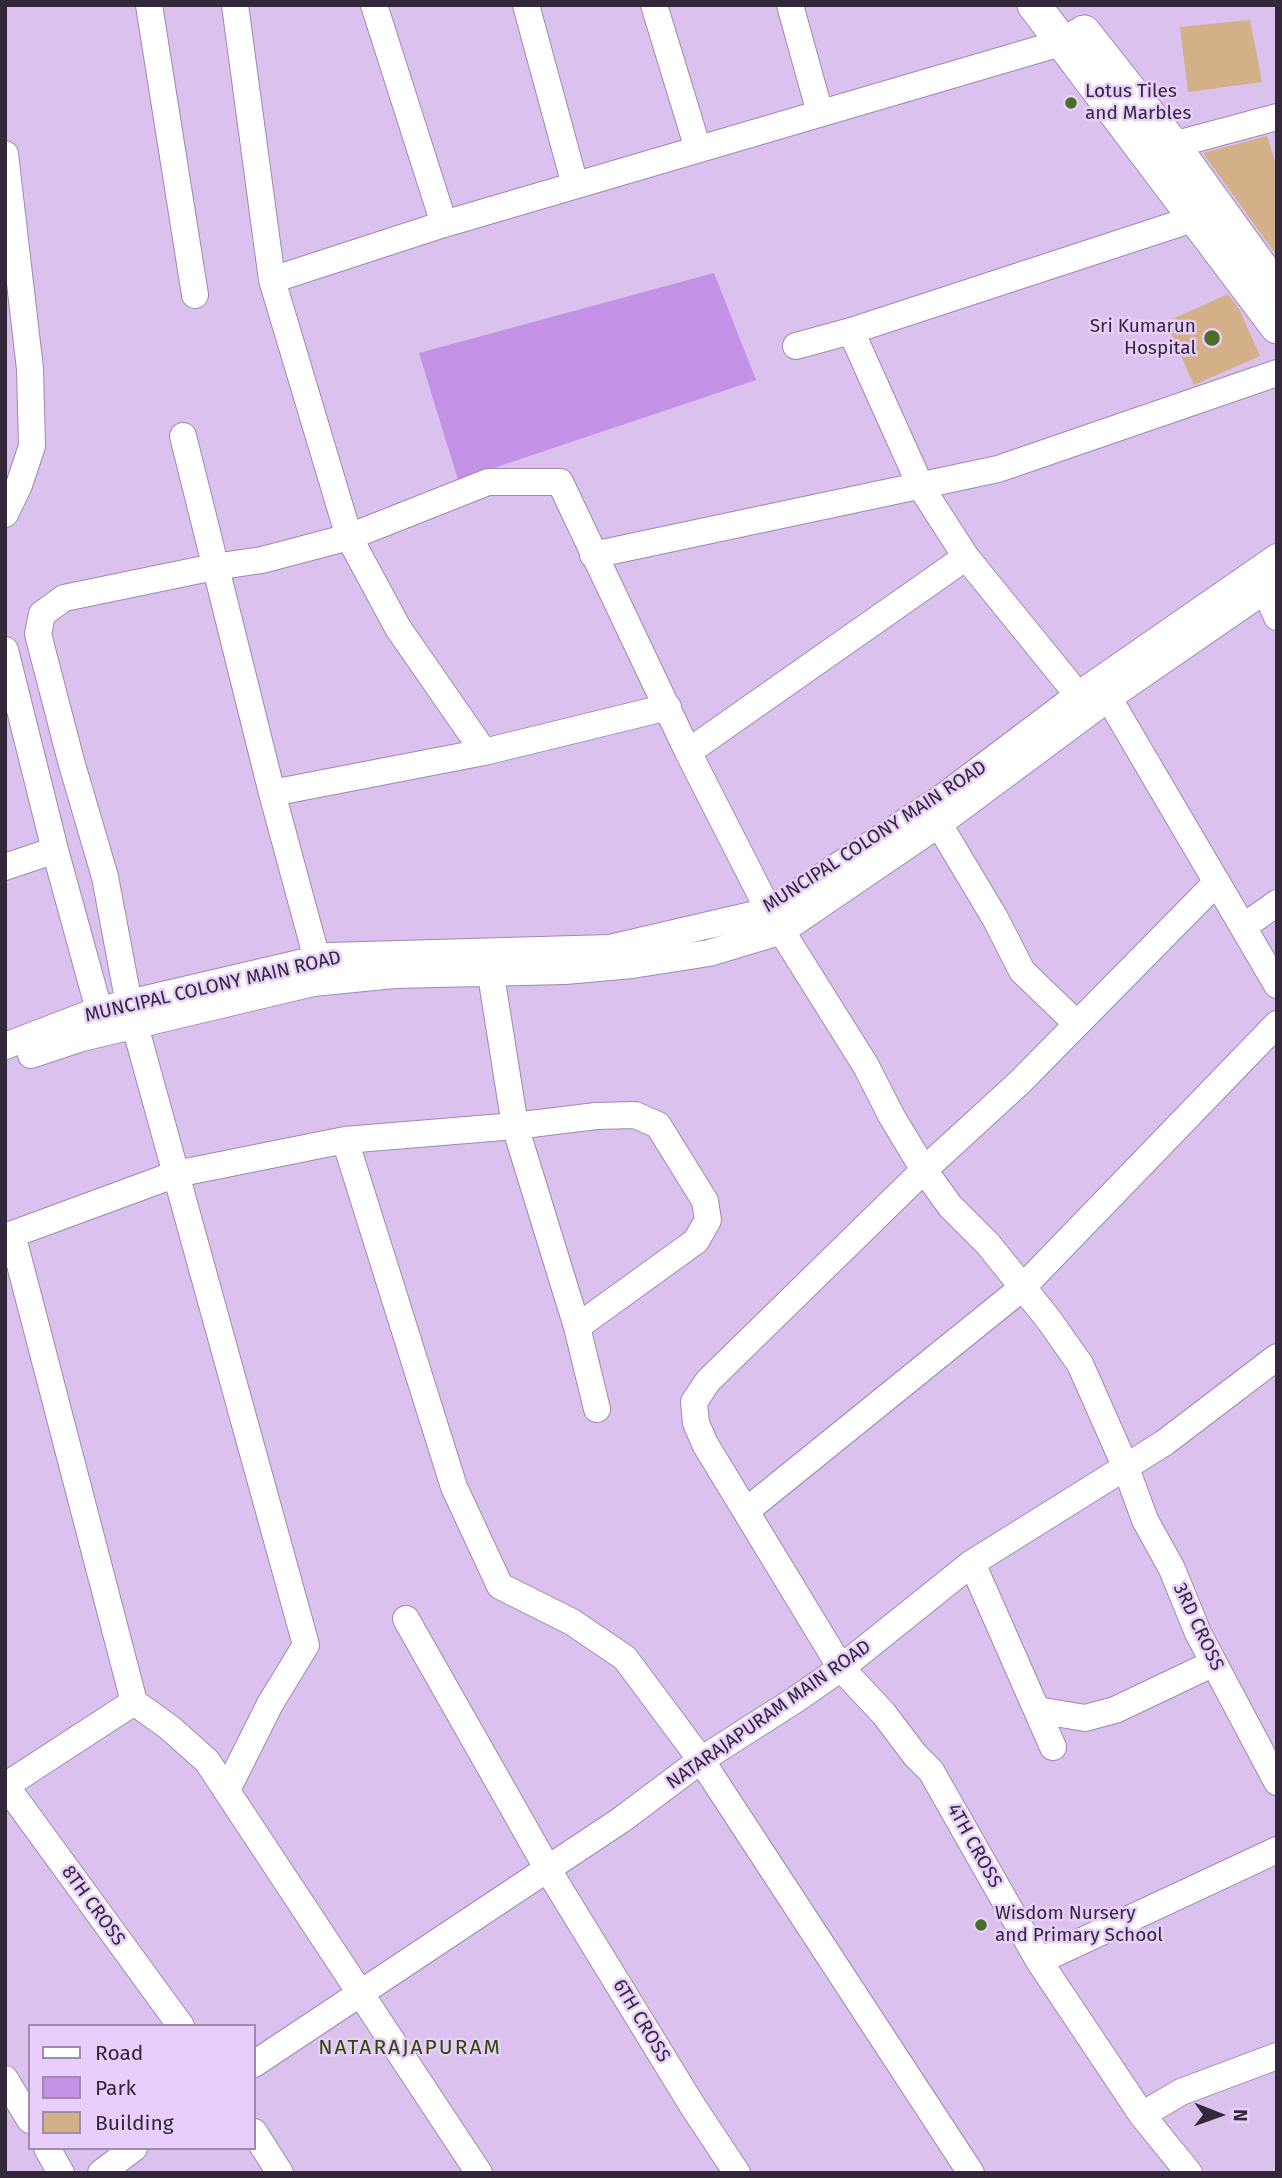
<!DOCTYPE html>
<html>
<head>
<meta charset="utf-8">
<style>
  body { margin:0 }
  #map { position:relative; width:1282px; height:2178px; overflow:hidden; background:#dac1ee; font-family:"Fira Sans",sans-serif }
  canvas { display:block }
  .frame { position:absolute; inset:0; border:7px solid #322839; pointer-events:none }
  .legend { position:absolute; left:28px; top:2024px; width:228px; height:126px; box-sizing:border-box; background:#e8cefb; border:2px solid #9f8cad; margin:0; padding:9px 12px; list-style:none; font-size:21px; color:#322839 }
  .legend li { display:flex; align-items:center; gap:14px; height:35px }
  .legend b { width:35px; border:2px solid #9f8cad }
  .north { position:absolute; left:1184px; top:2080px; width:70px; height:70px; -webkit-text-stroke:5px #e8cefb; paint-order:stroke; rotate:91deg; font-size:19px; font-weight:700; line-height:28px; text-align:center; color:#322839 }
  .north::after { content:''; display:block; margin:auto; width:24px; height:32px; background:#322839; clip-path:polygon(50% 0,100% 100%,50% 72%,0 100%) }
</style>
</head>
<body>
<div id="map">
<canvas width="1282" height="2178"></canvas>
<div class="frame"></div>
<ul class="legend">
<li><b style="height:9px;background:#fff"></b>Road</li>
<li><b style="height:19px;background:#c391e6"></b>Park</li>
<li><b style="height:19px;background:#d3b088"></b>Building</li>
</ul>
<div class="north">N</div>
</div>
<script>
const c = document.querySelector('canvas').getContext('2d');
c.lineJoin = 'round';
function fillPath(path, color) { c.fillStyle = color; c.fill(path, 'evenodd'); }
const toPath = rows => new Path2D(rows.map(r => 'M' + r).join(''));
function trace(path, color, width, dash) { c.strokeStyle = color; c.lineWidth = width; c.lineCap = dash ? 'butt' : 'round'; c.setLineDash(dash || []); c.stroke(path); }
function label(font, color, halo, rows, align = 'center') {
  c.font = font + ' "Fira Sans",sans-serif'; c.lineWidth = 5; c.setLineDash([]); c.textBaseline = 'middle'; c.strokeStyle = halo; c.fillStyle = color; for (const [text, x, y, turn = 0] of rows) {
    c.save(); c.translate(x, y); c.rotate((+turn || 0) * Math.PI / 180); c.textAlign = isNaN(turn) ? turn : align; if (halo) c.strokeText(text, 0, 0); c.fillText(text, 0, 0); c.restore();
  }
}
const green = toPath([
  [714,273,756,380,458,480,419,353]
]);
const building = toPath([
  [1250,20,1262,82,1188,92,1180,27],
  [1267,136,1277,168,1277,256,1203,153],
  [1228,294,1239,309,1260,356,1194,385,1166,322]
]);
const minor = toPath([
  [149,5,195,295],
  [374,5,444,224],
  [526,5,575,185],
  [654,5,698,149],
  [790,5,820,113],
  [1173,145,1277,117],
  [5,154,30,369,32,446,19,485,5,514],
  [272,280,444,224,1064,42,1077,32],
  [851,331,921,487,966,557],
  [796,346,851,331,1196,218,1210,211],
  [183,436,272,793,317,959],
  [593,555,998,469,1277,373],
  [1259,577,1277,617],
  [5,650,55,850,99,1010],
  [1101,685,1277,985],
  [484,752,398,628,349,537,488,482,560,482,688,752,769,911,866,1066,892,1117,924,1170,950,1206,988,1244,1049,1320,1080,1364,1126,1468,1145,1520,1172,1569,1198,1633,1277,1782],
  [688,752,966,557,1078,695],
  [272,793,484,752,668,707],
  [931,811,995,918,1022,971,1077,1024],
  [5,867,55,850],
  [1243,927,1277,903],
  [488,956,515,1126,577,1327,597,1409],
  [5,1046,99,1010,330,956,610,948,769,911,943,797,1078,695,1277,557],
  [31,1055,82,1038,313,983,394,975,565,971,632,965,709,953,782,931,939,824,1110,697,1277,582],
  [345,1140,515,1126,596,1116,635,1115,658,1125,705,1201,708,1220,696,1241,577,1327],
  [12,1234,134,1702,170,1728,207,1761,479,2173],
  [5,1237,176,1174,345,1140,454,1487,500,1586,572,1622,625,1658,701,1760,971,2173],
  [746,1511,1022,1288,1277,1024],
  [972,1563,1053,1747],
  [406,1619,550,1873,692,2105,737,2173],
  [1037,1710,1085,1718,1115,1710,1214,1663],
  [5,1786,134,1702],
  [6,1786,181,2026],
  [227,1790,270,1704,306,1645,129,1004,105,877,71,761,38,634,42,614,64,598,214,567,262,560,349,537,272,280,235,5],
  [1039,1961,1277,1850],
  [254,2064,621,1820,701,1760,795,1700,841,1668,972,1563,1164,1443,1277,1357],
  [5,2079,30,2120],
  [1142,2115,1181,2092,1277,2056],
  [254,2132,280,2173],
  [47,2148,61,2173],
  [101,2173,134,2148],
  [1189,2173,1142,2115,1039,1961,931,1771,915,1755,884,1714,841,1668,705,1444,696,1423,694,1402,708,1381,924,1170,1020,1082,1217,882]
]);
const major = toPath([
  [1034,5,1277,327],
  [1084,32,1173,145,1274,285]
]);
const markers = [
  [1071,103,7,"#4c6d24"],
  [1212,338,9,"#4c6d24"],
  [981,1925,7,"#4c6d24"]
];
const poiNames = [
  ["Lotus Tiles",1085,92],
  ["and Marbles",1085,114],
  ["Sri Kumarun",1196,327,"right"],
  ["Hospital",1196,349,"right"],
  ["Wisdom Nursery",995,1914],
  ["and Primary School",995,1936]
];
const streetNames = [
  ["MUNCIPAL COLONY MAIN ROAD",875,837,-33],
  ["MUNCIPAL COLONY MAIN ROAD",213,987,-13],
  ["3RD CROSS",1198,1627,65],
  ["NATARAJAPURAM MAIN ROAD",769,1715,-35],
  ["4TH CROSS",974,1846,61],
  ["8TH CROSS",93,1906,54],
  ["6TH CROSS",641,2021,59]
];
const neighbourhoodNames = [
  ["NATARAJAPURAM",410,2048]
];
fillPath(green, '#c391e6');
fillPath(building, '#d3b088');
trace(minor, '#a188b3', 28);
trace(major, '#a188b3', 35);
trace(minor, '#fff', 26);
trace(major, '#fff', 33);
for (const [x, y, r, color] of markers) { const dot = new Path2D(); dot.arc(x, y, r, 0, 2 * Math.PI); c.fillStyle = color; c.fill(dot); trace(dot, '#e8cefb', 2.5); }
label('19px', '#322839', '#e8cefb', poiNames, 'left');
label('19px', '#322839', '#e8cefb', streetNames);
c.letterSpacing = '2px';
label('21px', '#2d4a01', '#e8cefb', neighbourhoodNames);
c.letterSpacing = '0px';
</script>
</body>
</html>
